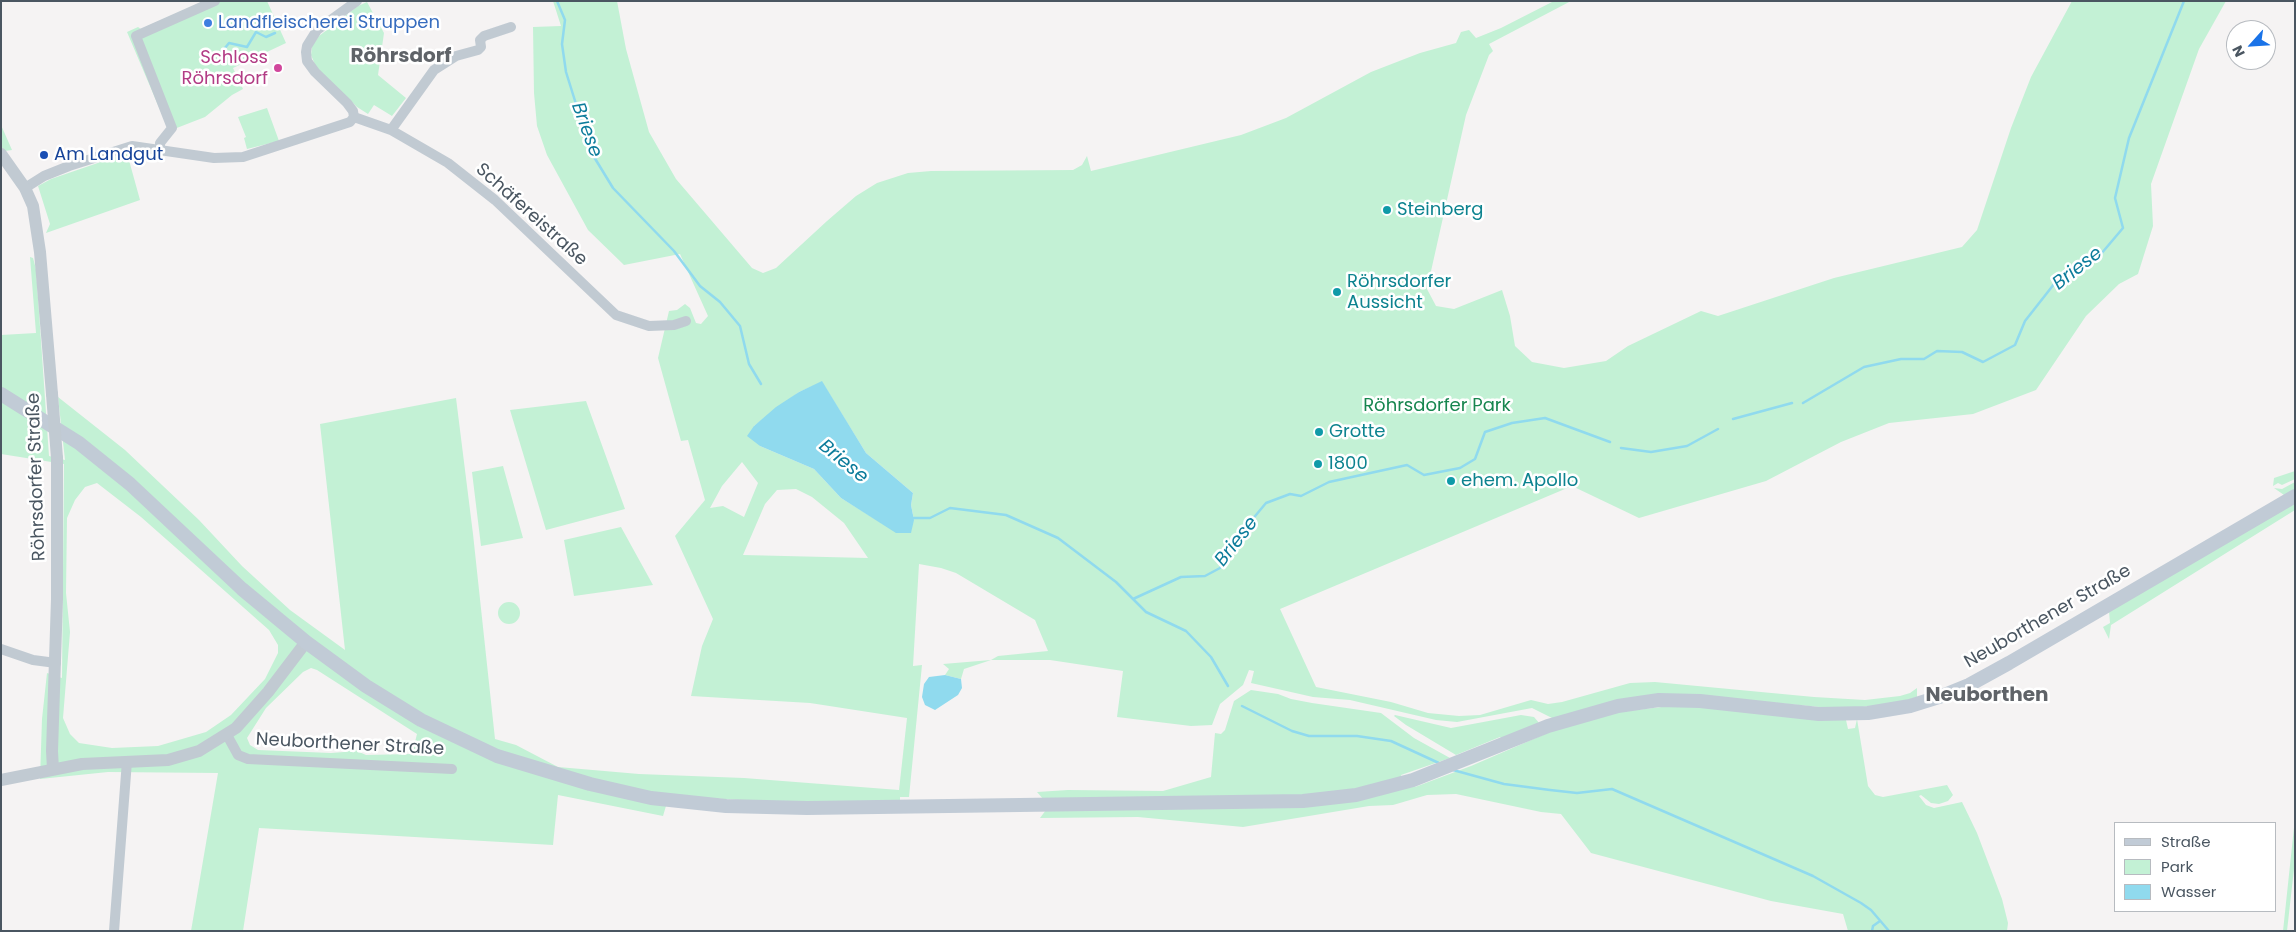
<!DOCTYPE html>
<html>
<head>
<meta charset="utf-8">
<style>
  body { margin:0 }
  #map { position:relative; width:2296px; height:932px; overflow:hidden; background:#f5f3f3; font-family:Poppins,sans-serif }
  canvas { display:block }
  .frame { position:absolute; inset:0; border:2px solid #4a5661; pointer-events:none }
  .legend { position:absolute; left:2114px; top:822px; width:162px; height:90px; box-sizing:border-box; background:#fff; border:1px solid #b7bbc0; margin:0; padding:6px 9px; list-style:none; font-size:15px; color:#4a5661 }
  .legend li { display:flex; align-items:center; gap:10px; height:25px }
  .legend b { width:25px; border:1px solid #b7bbc0 }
  .north { position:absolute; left:2226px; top:20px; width:50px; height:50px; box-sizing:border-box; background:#fff; border:1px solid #b7bbc0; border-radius:50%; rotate:244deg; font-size:14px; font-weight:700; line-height:20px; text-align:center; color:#4a5661 }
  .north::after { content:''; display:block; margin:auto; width:18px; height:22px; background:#1a73e8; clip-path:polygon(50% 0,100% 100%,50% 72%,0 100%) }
</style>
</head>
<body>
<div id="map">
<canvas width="2296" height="932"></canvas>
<div class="frame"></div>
<ul class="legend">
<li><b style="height:6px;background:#c1cbd6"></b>Straße</li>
<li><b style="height:14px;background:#c3f1d5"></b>Park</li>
<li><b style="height:14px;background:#90daee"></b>Wasser</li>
</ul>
<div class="north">N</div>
</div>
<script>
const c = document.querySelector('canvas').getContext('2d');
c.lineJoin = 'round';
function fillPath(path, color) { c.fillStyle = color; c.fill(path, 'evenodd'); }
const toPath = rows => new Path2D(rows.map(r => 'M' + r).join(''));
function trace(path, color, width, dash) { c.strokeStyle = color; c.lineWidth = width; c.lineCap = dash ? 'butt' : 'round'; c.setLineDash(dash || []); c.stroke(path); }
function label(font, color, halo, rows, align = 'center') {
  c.font = font + ' Poppins,sans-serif'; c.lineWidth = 5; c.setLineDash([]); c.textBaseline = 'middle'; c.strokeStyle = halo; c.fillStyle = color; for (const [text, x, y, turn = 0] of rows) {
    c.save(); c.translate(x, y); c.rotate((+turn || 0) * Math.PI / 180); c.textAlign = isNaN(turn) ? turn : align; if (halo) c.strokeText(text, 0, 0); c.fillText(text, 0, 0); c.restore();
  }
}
const green = toPath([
  [204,1,267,1,286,43,233,68,243,89,232,95,205,117,169,131,127,32,138,27,141,29],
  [553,1,617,1,626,49,649,132,676,179,752,268,763,273,776,268,827,221,856,196,877,183,908,173,931,171,1073,170,1082,165,1087,156,1091,171,1241,135,1286,118,1371,72,1420,53,1456,43,1461,32,1469,30,1476,38,1501,28,1554,1,1571,1,1489,44,1493,51,1489,55,1466,115,1427,289,1436,306,1454,309,1502,290,1510,316,1515,346,1532,362,1564,368,1606,361,1628,346,1701,311,1718,316,1834,278,1962,247,1977,230,2011,128,2031,77,2072,1,2226,1,2199,49,2151,184,2153,226,2138,274,2119,284,2086,316,2036,390,1973,414,1889,423,1841,442,1766,481,1639,518,1572,486,1280,609,1316,687,1391,702,1428,713,1459,716,1480,715,1531,700,1548,704,1562,702,1630,683,1655,682,1814,697,1865,700,1900,696,1910,693,1917,688,1917,697,1894,704,1840,709,1695,695,1554,719,1532,708,1457,722,1436,720,1350,700,1313,697,1251,683,1254,671,1249,670,1243,685,1220,704,1212,725,1191,726,1117,717,1123,671,1050,660,991,660,964,669,961,679,945,675,949,669,943,664,991,660,998,656,1048,651,1035,620,956,573,941,568,919,564,913,666,922,665,909,797,900,797,900,802,813,804,669,796,663,816,558,795,553,845,259,828,243,931,191,931,218,773,108,772,40,779,42,719,47,673,62,678,64,464,1,454,1,335,36,333,30,257,33,258,36,269,49,456,65,460,58,397,125,450,199,520,242,566,290,610,345,650,320,424,456,398,473,534,495,739,516,745,558,767,639,774,744,778,899,790,907,718,810,703,691,696,702,646,713,619,675,536,705,500,688,440,681,441,658,358,669,311,677,310,685,304,690,308,696,323,701,324,708,316,680,254,624,265,588,230,547,155,537,126,534,93,533,27,561,26],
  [822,382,866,453,913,493,911,505,914,520,896,532,841,498,814,469,760,446,754,426,799,392],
  [742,462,758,483,744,517,723,506,710,508,722,486],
  [97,483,141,517,209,577,269,630,278,645,278,653,265,679,231,715,206,732,158,746,112,748,79,743,70,734,63,718,70,632,66,593,67,518,75,500,85,487],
  [796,489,812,497,844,523,868,558,743,555,765,504,777,490],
  [311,668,317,670,417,734,412,754,366,755,357,751,353,745,344,752,331,753,258,750,250,745,247,738,266,708,303,672],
  [367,2,384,33,378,75,406,98,392,116,374,105,368,114,357,107,316,67,311,55,312,46,319,36,358,6],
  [267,108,279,141,247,149,244,138,246,137,238,117],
  [1,125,12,150,5,151,1,147],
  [127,153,140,200,46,233,50,224,38,186,51,179],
  [586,401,625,509,546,530,510,410],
  [503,466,523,538,481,546,472,472],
  [2295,471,2295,479,2282,485,2278,483,2273,486,2274,478],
  [2295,482,2295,490,2284,495,2274,488,2282,489],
  [2295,502,2295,510,2111,625,2109,639,2103,627,2110,623,2109,611],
  [621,527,653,585,574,596,564,540],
  '498 613a11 11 0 1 1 22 0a11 11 0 1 1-22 0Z',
  [1251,690,1278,694,1291,699,1312,703,1381,713,1414,738,1450,758,1401,775,1402,778,1356,790,1304,795,1044,800,1037,792,1068,790,1163,791,1211,777,1215,733,1221,734,1225,730,1234,701],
  [1679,705,1846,720,1848,729,1855,728,1857,719,1868,786,1875,795,1883,797,1947,785,1953,795,1948,801,1939,804,1931,803,1921,795,1919,796,1926,805,1934,808,1962,802,1977,833,2002,899,2008,923,2007,931,1848,931,1843,914,1771,901,1591,853,1561,814,1541,812,1456,794,1427,795,1393,805,1369,806,1243,827,1138,817,1040,818,1046,810,1247,808,1414,784,1415,787,1471,766,1552,731,1618,712],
  [1395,715,1451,728,1521,715,1534,717,1540,724,1502,739,1500,737,1456,755,1406,725,1394,716],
  [2295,818,2295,860,2287,931,2283,931]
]);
const water = toPath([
  [822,381,866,453,913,493,911,505,914,520,911,533,896,533,841,498,814,469,760,446,747,436,754,426,776,407,799,392],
  [945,675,961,679,962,688,958,695,935,710,925,705,922,697,924,684,929,677]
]);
const stream = toPath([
  [557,1,565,20,562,44,566,72,591,152,613,188,674,251,700,286,720,302,740,326,749,364,761,384],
  [201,52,220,54,229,43,247,47,256,32,266,37,275,33],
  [1803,403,1864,367,1901,359,1924,359,1937,351,1962,352,1983,362,2015,345,2025,321,2058,279,2101,254,2123,228,2115,198,2129,138,2184,1],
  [1733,419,1792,403],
  [1621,448,1651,452,1687,446,1718,429],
  [912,518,930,518,950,508,1006,515,1058,538,1116,582,1133,599,1181,577,1205,576,1220,568,1236,539,1266,503,1290,494,1301,496,1329,482,1407,465,1424,475,1460,468,1475,459,1485,432,1512,423,1545,418,1610,442],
  [1133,599,1146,612,1186,631,1211,657,1228,686],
  [1242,706,1292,731,1309,736,1357,736,1391,741,1441,764],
  [1453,770,1504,784,1550,790,1577,793,1612,789,1813,876,1861,903,1871,910,1889,931],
  [1872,931,1873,926,1880,921]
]);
const minor = toPath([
  [354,117,391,130,448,163,495,200,616,315,649,326,674,325,686,321],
  [354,117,353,111,347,103,315,72,307,61,306,52,307,46,317,30,357,1],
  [391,130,434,70,456,56,478,50,481,47,480,40,484,36,511,27],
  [160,149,160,143,172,128,136,36,215,1],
  [25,188,44,176,69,166,132,146,214,158,243,157,350,122,354,117],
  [1,649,33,660,56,663],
  [227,735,238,755,248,759,452,769],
  [114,931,127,761]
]);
const tertiary = toPath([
  [1,154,25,188,33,206,40,252,52,394],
  [53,769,52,751,57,599,57,458],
  [1,780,82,764,168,760,199,751,236,728,268,692,306,642]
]);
const secondary = toPath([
  [1,394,79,443,130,484,242,589,306,642,366,686,421,720,497,756,590,784,651,798,726,806,807,808,1303,801,1356,795,1413,780,1548,726,1618,706,1659,700,1700,701,1819,714,1868,713,1910,706,1942,696,1969,685,2009,663,2295,496]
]);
const tertiaryBridge = toPath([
  [52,394,57,458]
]);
const markers = [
  [208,23,5,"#3f7fe0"],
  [278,68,5,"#d1479c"],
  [44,155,5,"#1a4fb4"],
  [1387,210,5,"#0f9aa8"],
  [1337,292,5,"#0f9aa8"],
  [1319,432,5,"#0f9aa8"],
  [1318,464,5,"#0f9aa8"],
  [1451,481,5,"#0f9aa8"]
];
const shopNames = [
  ["Landfleischerei Struppen",218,23]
];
const hotelNames = [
  ["Schloss",268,58],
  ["Röhrsdorf",268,79]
];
const transitNames = [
  ["Am Landgut",54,155]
];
const cultureNames = [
  ["Steinberg",1397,210],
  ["Röhrsdorfer",1347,282],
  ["Aussicht",1347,303],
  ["Grotte",1329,432],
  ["1800",1328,464],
  ["ehem. Apollo",1461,481]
];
const streetNames = [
  ["Schäfereistraße",531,215,42],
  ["Röhrsdorfer Straße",37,477,-92],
  ["Neuborthener Straße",2048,617,-30],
  ["Neuborthener Straße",350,745,3]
];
const parkNames = [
  ["Röhrsdorfer Park",1437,406]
];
const waterNames = [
  ["Briese",586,130,70],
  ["Briese",2078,269,-38],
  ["Briese",843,462,39],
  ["Briese",1237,542,-52]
];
const quarterNames = [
  ["Röhrsdorf",401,57],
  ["Neuborthen",1987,696]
];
fillPath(green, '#c3f1d5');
fillPath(water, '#90daee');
trace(stream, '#90daee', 2.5);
trace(minor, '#c1cad2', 10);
trace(tertiary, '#c1cad2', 12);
trace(secondary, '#c1cbd6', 14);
trace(tertiaryBridge, '#c1cad2', 12);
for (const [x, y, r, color] of markers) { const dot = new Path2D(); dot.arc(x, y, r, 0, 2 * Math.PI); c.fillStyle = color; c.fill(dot); trace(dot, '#fff', 2); }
label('18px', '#366cbe', '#fff', shopNames, 'left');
label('18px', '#b23c85', '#fff', hotelNames, 'right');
label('18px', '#164399', '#fff', transitNames, 'left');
label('18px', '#0d838f', '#fff', cultureNames, 'left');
label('18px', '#4a5661', '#fff', streetNames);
label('18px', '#17864f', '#fff', parkNames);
label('italic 19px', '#0c7c9b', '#fff', waterNames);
label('bold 20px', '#5f6368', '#fff', quarterNames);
</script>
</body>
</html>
